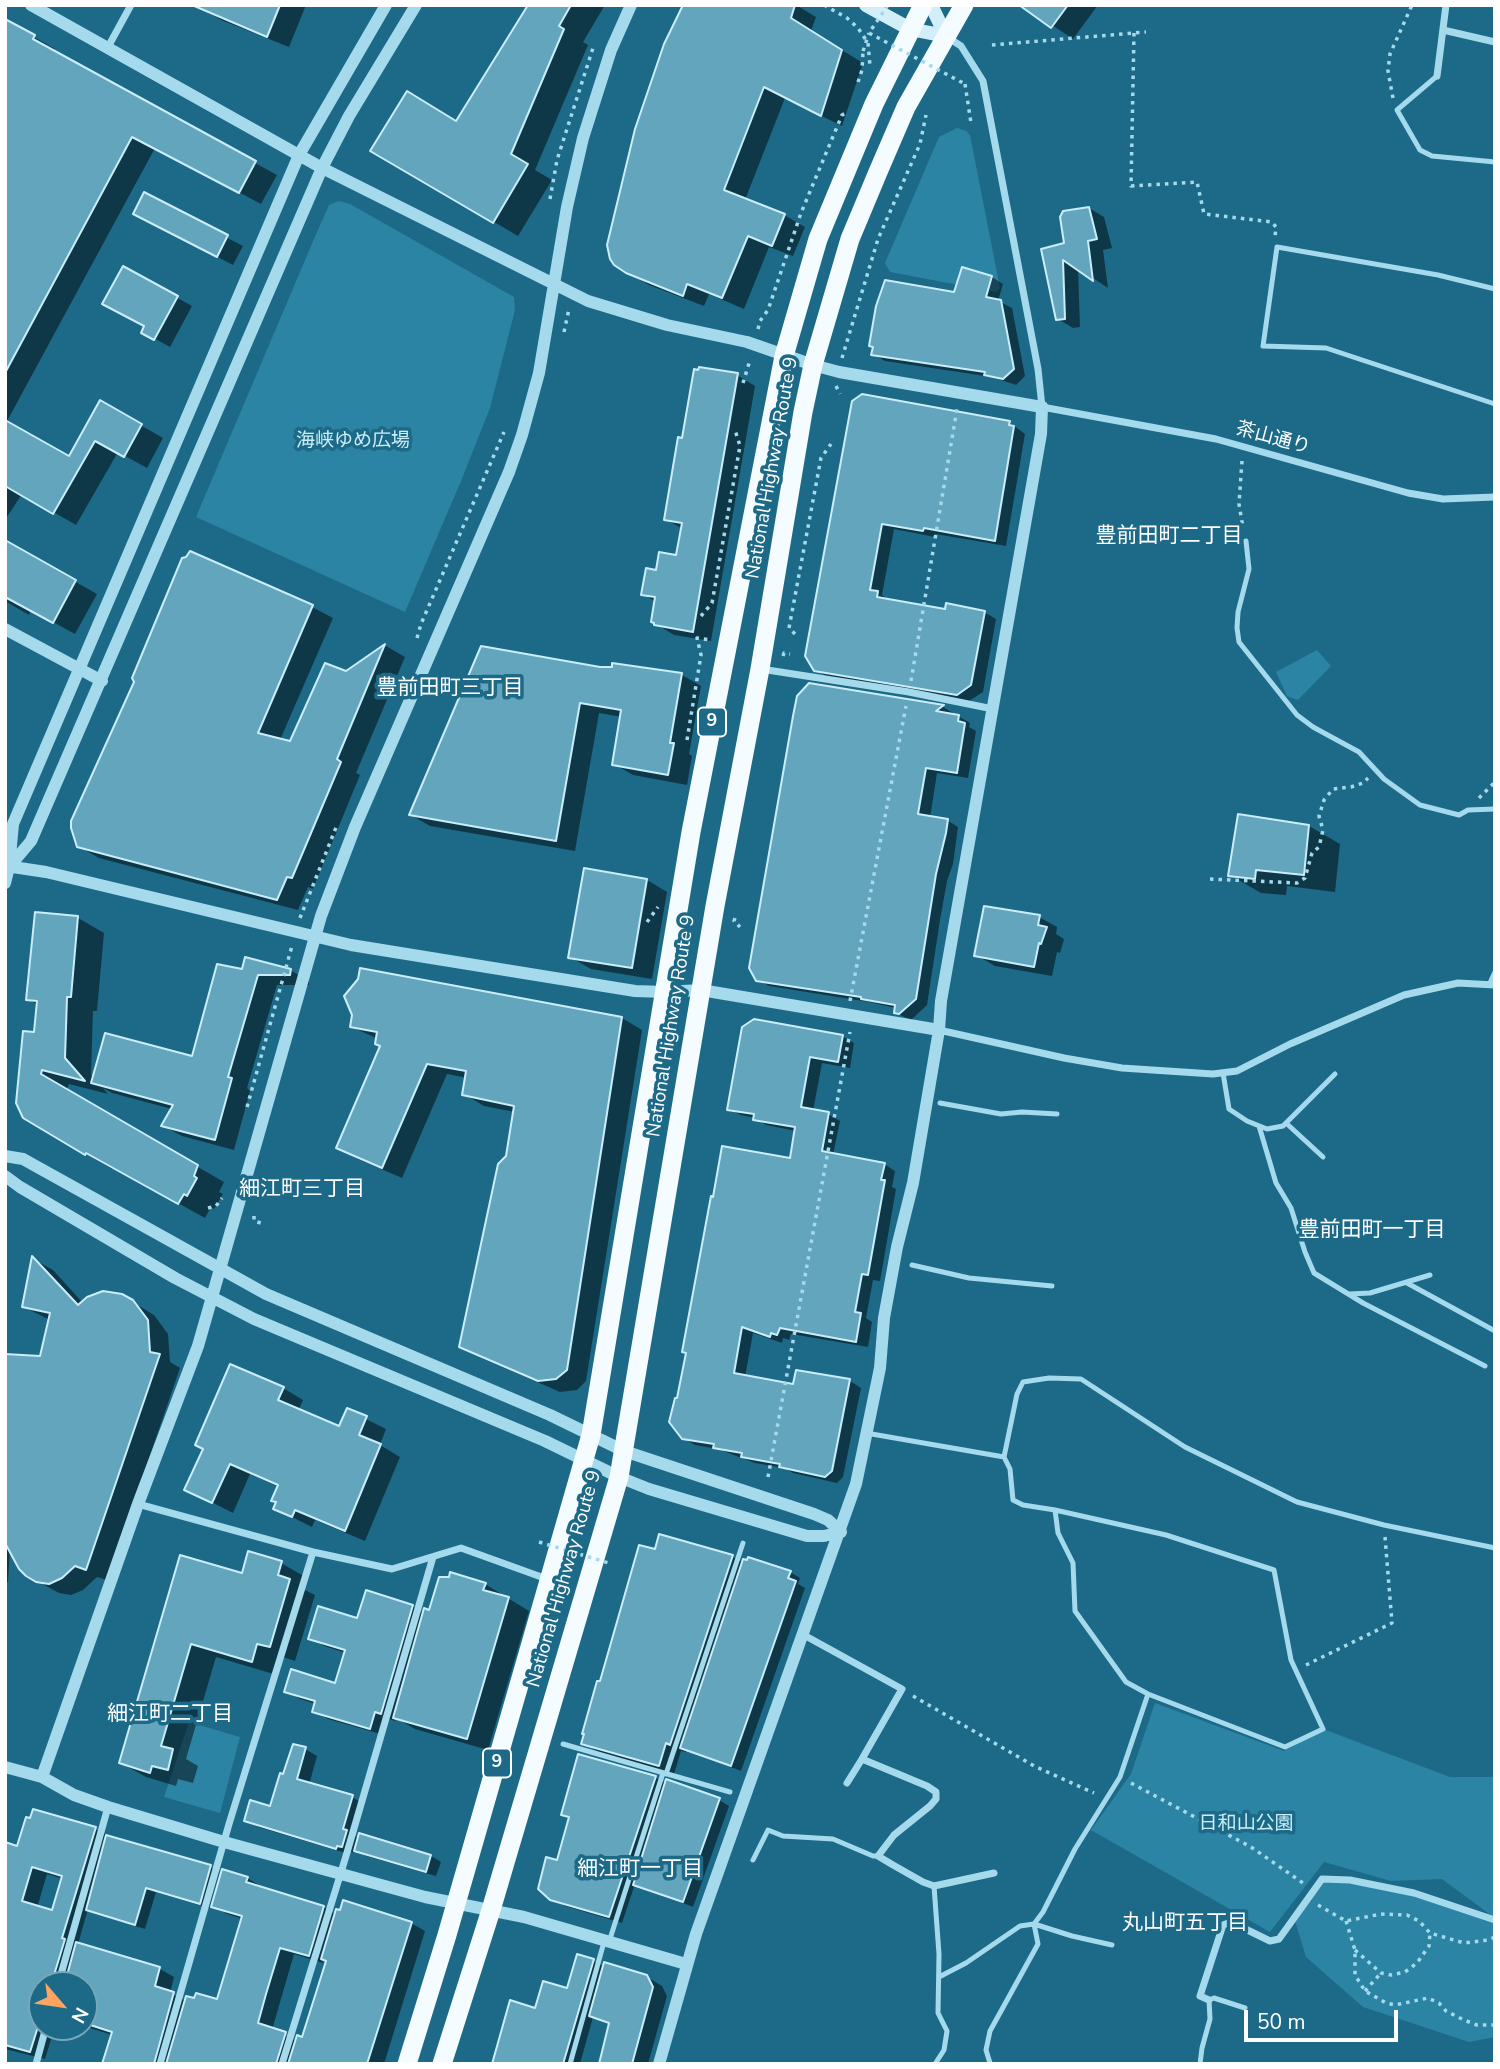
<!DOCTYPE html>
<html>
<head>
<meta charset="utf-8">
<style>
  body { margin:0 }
  #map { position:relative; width:1500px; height:2069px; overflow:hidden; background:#1c6a88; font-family:"Nunito Sans",sans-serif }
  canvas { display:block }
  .frame { position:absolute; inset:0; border:7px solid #fff; pointer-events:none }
  .north { position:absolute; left:28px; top:1971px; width:70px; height:70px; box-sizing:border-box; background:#1c6a88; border:2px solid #77a6b8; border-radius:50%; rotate:119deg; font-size:19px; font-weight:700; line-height:28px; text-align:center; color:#fff }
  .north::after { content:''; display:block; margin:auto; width:24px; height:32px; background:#fda462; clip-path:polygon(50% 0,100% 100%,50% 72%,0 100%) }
  .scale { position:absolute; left:1244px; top:2010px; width:154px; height:32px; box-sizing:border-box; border:4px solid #fff; border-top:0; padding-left:9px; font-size:21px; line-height:24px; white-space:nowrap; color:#fff; -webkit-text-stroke:5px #1c6a88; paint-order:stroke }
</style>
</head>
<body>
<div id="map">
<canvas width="1500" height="2069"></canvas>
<div class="frame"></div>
<div class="north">N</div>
<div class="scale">50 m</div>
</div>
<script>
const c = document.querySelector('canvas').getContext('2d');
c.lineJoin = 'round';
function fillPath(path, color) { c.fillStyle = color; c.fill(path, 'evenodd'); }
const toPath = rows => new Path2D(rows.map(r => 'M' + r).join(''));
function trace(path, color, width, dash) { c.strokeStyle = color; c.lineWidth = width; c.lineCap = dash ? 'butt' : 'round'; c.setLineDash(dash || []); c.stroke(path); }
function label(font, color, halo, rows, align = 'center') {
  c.font = font + ' "Nunito Sans","Noto Sans JP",sans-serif'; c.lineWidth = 7; c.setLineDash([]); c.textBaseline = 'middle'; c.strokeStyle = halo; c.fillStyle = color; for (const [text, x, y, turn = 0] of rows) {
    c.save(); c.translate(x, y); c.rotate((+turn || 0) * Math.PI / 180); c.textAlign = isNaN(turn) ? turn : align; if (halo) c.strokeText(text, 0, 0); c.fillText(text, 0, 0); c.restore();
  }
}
const green = toPath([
  [957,128,966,131,970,135,1000,288,996,292,890,272,885,263,939,137],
  [339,201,350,204,514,297,515,310,490,408,461,481,405,612,196,517,314,239,329,205],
  [1317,650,1331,666,1298,700,1287,696,1276,672],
  [1155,1703,1284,1751,1323,1729,1450,1777,1495,1777,1495,1915,1492,1916,1442,1879,1391,1881,1324,1862,1270,1932,1091,1830,1131,1774],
  [189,1722,240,1737,220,1813,164,1797],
  [1322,1879,1414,1893,1495,1920,1495,2037,1469,2042,1363,2007,1306,1957,1294,1918]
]);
const shadow = toPath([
  [202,5,306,5,289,47,221,20,201,8],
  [530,5,605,5,583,42,588,45,535,170,552,180,518,236,373,151,457,123],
  [685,5,796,5,816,17,811,31,863,63,842,126,785,98,745,200,784,215,805,227,793,256,769,247,744,309,709,294,704,306,649,285,627,272],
  [1022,5,1098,5,1073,39],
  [5,32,34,37,55,49,54,53,277,175,261,204,155,148,6,423,69,458,100,402,163,438,147,468,118,452,76,525,22,494,5,520],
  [145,195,243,246,233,265,150,222],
  [1089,208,1104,217,1112,248,1103,250,1108,288,1078,268,1080,327,1073,328,1058,319,1043,250,1066,244],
  [124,268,192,306,170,347,143,332,146,326],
  [963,269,992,277,1003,284,998,301,1012,308,1025,376,1016,385,992,377,885,361,873,354,955,294],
  [737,375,755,386,711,641,674,635,656,624,656,602,643,594,658,572,678,557,683,529,665,519,683,440],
  [853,402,1009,422,1025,434,1006,546,935,534,935,537,894,529,882,595,889,600,946,611,984,612,996,619,983,692,969,701,828,677,816,670],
  [5,542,97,594,75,634,31,610,29,615,5,601],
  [312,607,333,618,280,740,291,744,346,673,386,646,405,657,356,773,360,775,313,889,308,887,298,910,99,858,78,846],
  [600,668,682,675,701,686,689,754,692,756,687,785,633,775,614,764,622,717,599,713,575,851,430,826,411,815],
  [809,685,943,707,953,713,950,715,958,716,970,723,969,727,976,731,968,778,937,773,930,818,947,820,958,827,953,864,947,881,940,920,927,1005,911,1020,896,1013,896,1008,869,1002,769,986,757,979],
  [1309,826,1340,844,1335,892,1287,886,1286,895,1261,893,1230,875],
  [647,880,667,892,652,979,591,969,570,957],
  [1039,917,1057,927,1056,934,1064,939,1060,953,1057,952,1052,976,995,966,976,955],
  [78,918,104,933,97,1011,93,1011,91,1075,94,1078,194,1058,243,971,290,970,309,981,309,985,277,985,247,1088,250,1091,234,1150,182,1136,163,1126,172,1109,112,1093,103,1088,108,1094,69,1084,66,1091,224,1182,219,1192,223,1194,214,1209,211,1207,205,1218,113,1167,112,1169,24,1117,38,1005,28,999],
  [362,970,622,1018,642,1030,586,1381,577,1390,560,1392,482,1358,461,1346,508,1157,515,1112,484,1106,464,1094,467,1078,447,1074,402,1178,358,1159,338,1147,382,1046,378,1039,352,1027],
  [744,1028,842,1036,854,1043,850,1068,822,1063,813,1111,828,1114,840,1121,833,1155,884,1164,895,1171,892,1187,896,1189,880,1281,873,1280,866,1318,872,1322,868,1347,791,1334,789,1340,783,1338,782,1343,753,1333,745,1377,794,1386,797,1372,850,1381,861,1388,843,1477,837,1483,793,1473,784,1468,755,1463,718,1449,695,1445,683,1438,791,1160,796,1131,766,1125,755,1118,741,1115,729,1109],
  [33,1259,53,1270,83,1303,121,1295,154,1315,168,1334,170,1362,180,1368,107,1580,97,1577,83,1590,71,1595,59,1593,37,1581,10,1548,8,1582,5,1582,5,1355,41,1358,50,1320,24,1307],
  [283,1388,303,1400,298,1411,340,1428,348,1410,386,1429,380,1445,400,1457,365,1541,315,1520,312,1527,276,1509,279,1487,250,1474,233,1513,186,1489],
  [660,1536,733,1557,744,1563,790,1572,800,1578,798,1584,805,1588,741,1771,686,1750,686,1752,681,1751,674,1774,599,1752,583,1743,601,1683],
  [181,1557,243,1575,281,1563,307,1578,303,1589,315,1595,295,1661,283,1657,277,1675,216,1657,186,1759,198,1766,193,1783,178,1779,176,1786,146,1777,121,1763],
  [485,1584,529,1611,488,1750,415,1729,396,1718,395,1721,389,1719,384,1735,328,1719,314,1711,316,1704,300,1699,286,1691,336,1685,346,1653,324,1646,310,1638,359,1620,412,1606,425,1614],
  [305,1749,317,1756,309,1785,352,1797,364,1804,354,1836,431,1856,441,1862,436,1876,366,1856,355,1850,354,1853,350,1851,349,1854,258,1827,246,1820,271,1808,284,1776],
  [580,1756,656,1778,667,1784,719,1800,729,1806,693,1907,635,1884,622,1923,565,1906,551,1898,558,1863,570,1818,563,1814],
  [95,1829,110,1837,210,1867,219,1872,209,1908,156,1892,145,1929,97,1914,88,1909,78,1944,160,1969,174,1977,170,1993,186,2001,218,2001,243,1919,227,1914,214,1906,247,1878,261,1886,260,1888,324,1907,336,1915,411,1923,425,1931,384,2064,110,2064,112,2035,84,2026,84,1985,42,1985,42,2027,55,2027,45,2059,5,2049,5,1844,18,1848],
  [47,1874,63,1879,53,1912,37,1908],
  [294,1954,323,1963,324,1959,327,1961,303,2039,297,2041,272,2030],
  [593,1961,604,1967,647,1977,662,1986,667,1996,648,2064,601,2064,610,2025,593,2017,580,2064,493,2064,536,2010,568,1990]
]);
const building = toPath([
  [192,5,280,5,267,37,192,5],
  [528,5,571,5,559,26,564,29,511,154,528,164,493,223,370,151,407,91,456,121,528,5],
  [683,5,795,5,791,18,842,50,821,116,764,87,724,190,785,214,772,246,748,236,722,298,687,284,683,296,626,273,614,265,610,259,607,245,635,129,664,44,683,5],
  [1019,5,1068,5,1051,28,1019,5],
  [5,19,35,35,33,39,256,161,239,193,132,137,5,373,5,19],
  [144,192,228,235,217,257,133,214,144,192],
  [1089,207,1097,239,1088,241,1093,281,1063,260,1065,319,1056,320,1041,249,1064,243,1060,217,1063,211,1089,207],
  [123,266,178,296,154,340,141,333,144,326,102,304,123,266],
  [962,267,992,276,986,297,1001,300,1014,369,1003,379,984,375,985,372,871,355,873,347,869,346,876,306,885,280,954,292,962,267],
  [699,367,738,373,693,632,654,625,654,623,651,622,655,597,641,595,646,568,656,570,659,552,676,555,682,523,664,520,678,437,682,438,694,369,698,370,699,367],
  [862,394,1010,421,1009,425,1014,426,995,541,924,528,923,531,882,524,870,590,878,591,877,597,945,609,946,603,985,611,971,685,957,695,814,671,805,656,852,401,862,394],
  [100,400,142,424,124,457,95,441,53,514,5,486,5,420,69,456,100,400],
  [5,540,76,580,53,623,5,597,5,540],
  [190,551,313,605,258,733,290,741,325,663,346,671,385,644,337,759,341,762,292,878,287,877,277,900,77,847,71,828,71,821,134,682,132,678,182,558,186,557,190,551],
  [481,646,600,667,612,667,612,663,682,673,670,743,674,743,668,775,612,765,621,710,580,703,556,841,409,815,481,646],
  [809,683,944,705,936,711,959,715,958,721,965,723,957,773,926,768,918,814,948,819,946,833,936,874,916,999,899,1014,894,1013,895,1005,861,999,861,997,756,981,749,968,793,716,797,696,809,683],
  [1238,814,1309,825,1304,875,1256,870,1255,879,1228,876,1238,814],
  [584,868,647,879,632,968,568,958,584,868],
  [984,906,1040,915,1038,925,1047,927,1041,944,1039,943,1034,967,974,956,984,906],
  [35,912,78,916,71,997,67,997,65,1058,85,1081,42,1070,41,1074,198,1165,194,1176,197,1178,187,1196,184,1194,178,1204,86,1153,85,1155,23,1118,16,1103,23,1031,34,1032,37,1001,26,1000,35,912],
  [245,957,291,969,290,975,258,975,228,1077,232,1078,215,1140,161,1126,173,1105,91,1083,105,1033,192,1056,217,964,242,969,245,957],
  [360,968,622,1017,567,1370,556,1379,538,1381,459,1347,498,1164,506,1156,514,1106,462,1095,466,1071,427,1064,382,1168,336,1148,380,1046,375,1044,377,1032,350,1027,352,1015,344,996,358,979,360,968],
  [754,1019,843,1035,838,1062,810,1057,801,1107,829,1112,822,1151,885,1163,881,1180,885,1180,868,1275,862,1274,855,1312,861,1313,856,1342,780,1328,777,1335,771,1333,770,1337,742,1327,734,1373,793,1384,796,1370,850,1379,832,1471,825,1477,779,1467,780,1464,741,1457,742,1453,713,1448,714,1444,682,1439,669,1422,675,1398,677,1398,686,1353,682,1352,711,1196,713,1197,722,1146,790,1158,795,1127,753,1120,754,1114,727,1110,742,1027,754,1019],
  [32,1256,78,1305,87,1297,103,1291,122,1294,133,1300,148,1320,150,1352,160,1354,86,1570,75,1566,62,1578,49,1584,36,1582,26,1576,19,1569,5,1543,5,1354,40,1356,50,1313,22,1307,32,1256],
  [230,1364,284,1387,278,1400,339,1426,347,1408,367,1416,359,1435,381,1444,345,1531,295,1510,292,1517,273,1509,276,1502,271,1501,278,1485,230,1464,212,1503,184,1490,203,1449,195,1445,230,1364],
  [659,1534,733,1555,670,1745,666,1743,659,1766,581,1744,584,1734,582,1734,597,1681,600,1681,639,1545,655,1549,659,1534],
  [248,1551,282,1561,278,1575,290,1579,270,1647,257,1644,252,1662,191,1644,161,1746,173,1749,168,1770,152,1766,150,1773,119,1763,180,1555,242,1573,248,1551],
  [748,1557,791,1571,788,1578,796,1581,731,1766,680,1748,743,1559,747,1560,748,1557],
  [450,1572,486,1583,483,1590,509,1597,467,1739,393,1718,424,1608,429,1610,439,1577,449,1577,450,1572],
  [366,1590,413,1605,381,1714,375,1712,370,1729,312,1712,315,1701,284,1692,291,1669,335,1683,345,1650,308,1639,318,1606,357,1618,366,1590],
  [293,1744,306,1747,297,1779,353,1795,343,1829,347,1830,342,1847,337,1846,336,1849,244,1821,250,1800,270,1806,280,1773,283,1774,293,1744],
  [578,1754,656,1776,609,1917,550,1900,538,1889,546,1857,557,1860,569,1817,561,1815,578,1754],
  [666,1779,720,1798,683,1902,633,1885,666,1779],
  [33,1809,96,1827,62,1938,65,1939,51,1985,42,1985,42,2014,30,2052,5,2045,5,1842,17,1846,26,1817,30,1818,33,1809],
  [32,1867,62,1876,52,1910,22,1901,32,1867],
  [359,1833,431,1855,426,1872,354,1851,359,1833],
  [106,1835,211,1865,200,1904,146,1888,135,1925,86,1910,106,1835],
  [222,1869,248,1877,246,1882,324,1906,309,1956,280,1948,266,1994,258,2023,286,2032,276,2064,166,2064,186,1996,194,1998,196,1993,217,1999,242,1916,211,1907,222,1869],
  [343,1900,412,1922,367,2064,288,2064,297,2035,302,2037,326,1961,321,1959,336,1909,340,1910,343,1900],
  [76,1942,160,1967,155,1986,174,1992,154,2064,102,2064,112,2032,84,2023,84,1984,66,1979,76,1942],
  [577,1954,594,1959,563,2064,492,2064,510,2000,535,2008,543,1981,567,1988,577,1954],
  [604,1962,647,1975,653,1987,632,2064,599,2064,609,2023,589,2016,604,1962]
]);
const path = toPath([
  [824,5,847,18,858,28,868,43,870,66],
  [1134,33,1131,186,1197,182,1204,214,1272,222,1276,227,1275,237],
  [992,45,1146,32],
  [858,82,862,70,863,51],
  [965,84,971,123],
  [1393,98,1388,71,1390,54,1412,5],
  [550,199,557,160,593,48],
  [758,329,760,321,768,310,801,213,842,115,848,112],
  [564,332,569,309],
  [842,358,878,239,920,144,926,115],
  [743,383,750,360],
  [836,386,840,394],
  [1242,461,1239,504,1243,528],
  [701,616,712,603,740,446,735,430],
  [795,634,789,628,821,458,831,444],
  [417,638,421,624,504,432],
  [783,656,784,653,790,654],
  [911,681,957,409],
  [687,740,701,655,697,638,711,640],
  [1479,798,1495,782],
  [1210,879,1297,883,1305,878,1312,853,1319,847,1323,830,1319,816,1324,800,1333,789,1351,787,1363,783,1368,778],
  [300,918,337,825],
  [735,918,734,921,740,927],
  [647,922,658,907],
  [850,1001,906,706],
  [247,1107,292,946],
  [208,1208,216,1206,222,1198],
  [254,1216,254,1221,264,1224],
  [768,1477,850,1032],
  [1306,1665,1392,1623,1385,1537],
  [913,1696,1034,1766,1094,1793],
  [1131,1783,1251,1847,1303,1883],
  [1318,1905,1346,1921,1381,1914,1407,1915,1419,1921,1430,1933,1464,1943,1488,1940,1495,1937],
  [1346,1921,1355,1950,1355,1975,1365,1991,1386,2003,1395,2005,1428,1998,1439,2003,1446,2011,1464,2020,1477,2025,1495,2025],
  [1355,1950,1381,1973,1391,1975,1405,1972,1417,1963,1429,1946,1430,1933],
  [1365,1991,1381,1973]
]);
const service = toPath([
  [1437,76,1397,110,1420,150,1432,156,1495,162],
  [1495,289,1438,275,1277,247,1263,346,1326,348,1495,404],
  [1246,541,1249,569,1238,612,1237,628,1239,642,1297,715,1313,727,1359,752,1384,779,1420,805,1459,815,1468,810,1495,809],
  [1489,985,1495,972],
  [1223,1073,1229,1109,1247,1121,1267,1129,1283,1126,1335,1074],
  [940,1103,1001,1114,1022,1112,1057,1114],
  [1286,1123,1323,1157],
  [1259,1126,1276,1183,1291,1208,1305,1252,1314,1273,1363,1303,1485,1366],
  [912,1265,969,1278,1052,1286],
  [1407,1283,1495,1331],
  [1349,1294,1370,1293,1430,1275],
  [866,1433,1004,1457],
  [1055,1510,1058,1533,1073,1563,1075,1611,1126,1682,1148,1694,1285,1747,1323,1729,1291,1660,1274,1570,1166,1535,1055,1510,1023,1505,1013,1500,1010,1469,1004,1457,1017,1394,1023,1382,1049,1378,1081,1379,1185,1447,1297,1502,1384,1525,1495,1548],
  [563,1744,730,1792],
  [666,1774,743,1543],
  [753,1860,768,1830,783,1836,833,1839,873,1856,878,1856],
  [934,1886,939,1954,938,2013,947,2031,944,2050,935,2064],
  [609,1942,663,1773],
  [939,1977,966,1963,1020,1926,1034,1924,1072,1936,1112,1945],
  [990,2063,986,2050,990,2031,1038,1944,1034,1924,1043,1912,1075,1849,1120,1777,1148,1694],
  [570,2064,604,1942],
  [1200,2064,1202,2048,1210,2019,1209,2000,1214,1998,1245,2008]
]);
const minor = toPath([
  [1443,30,1495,42],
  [947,37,961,46,983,81,1038,369,1042,407,1216,439,1408,493,1443,499,1495,497],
  [108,47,131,5],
  [1437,76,1446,5],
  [761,669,909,692,993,709],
  [939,1030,1064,1058,1122,1068,1213,1074,1237,1071,1290,1044,1404,995,1458,983,1495,985],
  [138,1504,313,1552,392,1569,461,1548,547,1579],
  [802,1634,902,1689,862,1759],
  [847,1783,862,1759,927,1786,936,1792,936,1799,930,1806,894,1835,878,1856,893,1865,923,1882,934,1886,994,1873],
  [58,1985,108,1807],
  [1209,2000,1200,1996,1223,1925,1231,1922,1270,1941,1279,1939,1322,1879,1350,1880,1414,1893,1495,1920],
  [36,2064,46,2027],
  [160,2064,229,1824,313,1552],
  [282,2064,346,1856,433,1557]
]);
const tertiary = toPath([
  [31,5,322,168,588,301,667,325,747,342,813,365,839,372,1042,407,1041,434,941,1001,939,1030,913,1183,897,1247,884,1318,880,1368,856,1484,696,1934,659,2064],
  [5,629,102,681],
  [6,866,46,872,351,945,635,991,665,992,701,990,939,1030],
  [10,866,31,841,322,168,349,116,416,5],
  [5,883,9,867,13,824,299,155,386,5],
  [5,1156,23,1159,266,1294,550,1415,624,1451,814,1514,828,1520,841,1532],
  [5,1176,20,1187,175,1278,254,1319,545,1441,619,1477,649,1489,807,1536,824,1536,841,1532],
  [5,1767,42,1777,74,1795,108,1807,224,1842,425,1897,524,1917,686,1964],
  [42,1777,138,1504,198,1346,321,916,355,827,509,472,522,435,539,373,567,207,583,138,611,50,631,5]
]);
const secondary = toPath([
  [866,5,910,29,946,36],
  [931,5,946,36]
]);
const trunk = toPath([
  [407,2064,447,1935,591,1435,691,832,784,356,818,239,874,104,923,5],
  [442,2064,491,1910,619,1477,715,906,760,669,803,412,813,365,850,239,878,172,906,107,964,5]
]);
const pathBridge = toPath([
  [888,5,869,33,965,84],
  [863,51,869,33],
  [539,1542,612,1564]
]);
const shields = [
  [712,722,28],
  [497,1763,28]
];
const shieldNames = [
  ["9",712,722],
  ["9",497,1763]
];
const streetNames = [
  ["茶山通り",1273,439,15],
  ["National Highway Route 9",773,468,-80],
  ["National Highway Route 9",672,1026,-81],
  ["National Highway Route 9",565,1579,-74]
];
const parkNames = [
  ["海峡ゆめ広場",353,441],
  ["日和山公園",1246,1824]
];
const neighbourhoodNames = [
  ["豊前田町二丁目",1169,537],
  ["豊前田町三丁目",450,689],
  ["細江町三丁目",302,1190],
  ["豊前田町一丁目",1372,1231],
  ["細江町二丁目",170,1715],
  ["細江町一丁目",640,1870],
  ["丸山町五丁目",1185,1924]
];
fillPath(green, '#2c84a5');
fillPath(shadow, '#0007');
fillPath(building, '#62a5bd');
trace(building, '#caedf9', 2);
trace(path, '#a5d9ec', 3.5, [3.5, 5]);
trace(service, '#a5d9ec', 5);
trace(minor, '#a5d9ec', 7);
trace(tertiary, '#a5d9ec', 12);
trace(secondary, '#d1eef9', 14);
trace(trunk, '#f4fcff', 19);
trace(pathBridge, '#a5d9ec', 3.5, [3.5, 5]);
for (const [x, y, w] of shields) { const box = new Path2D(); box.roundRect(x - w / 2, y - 14.5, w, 29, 5); c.fillStyle = '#1c6a88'; c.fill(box); trace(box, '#fff', 2); }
label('bold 18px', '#fff', null, shieldNames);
label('19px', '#fff', '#1c6a88', streetNames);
label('19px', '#caedf9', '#1c6a88', parkNames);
label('21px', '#fff', '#1c6a88', neighbourhoodNames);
</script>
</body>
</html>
